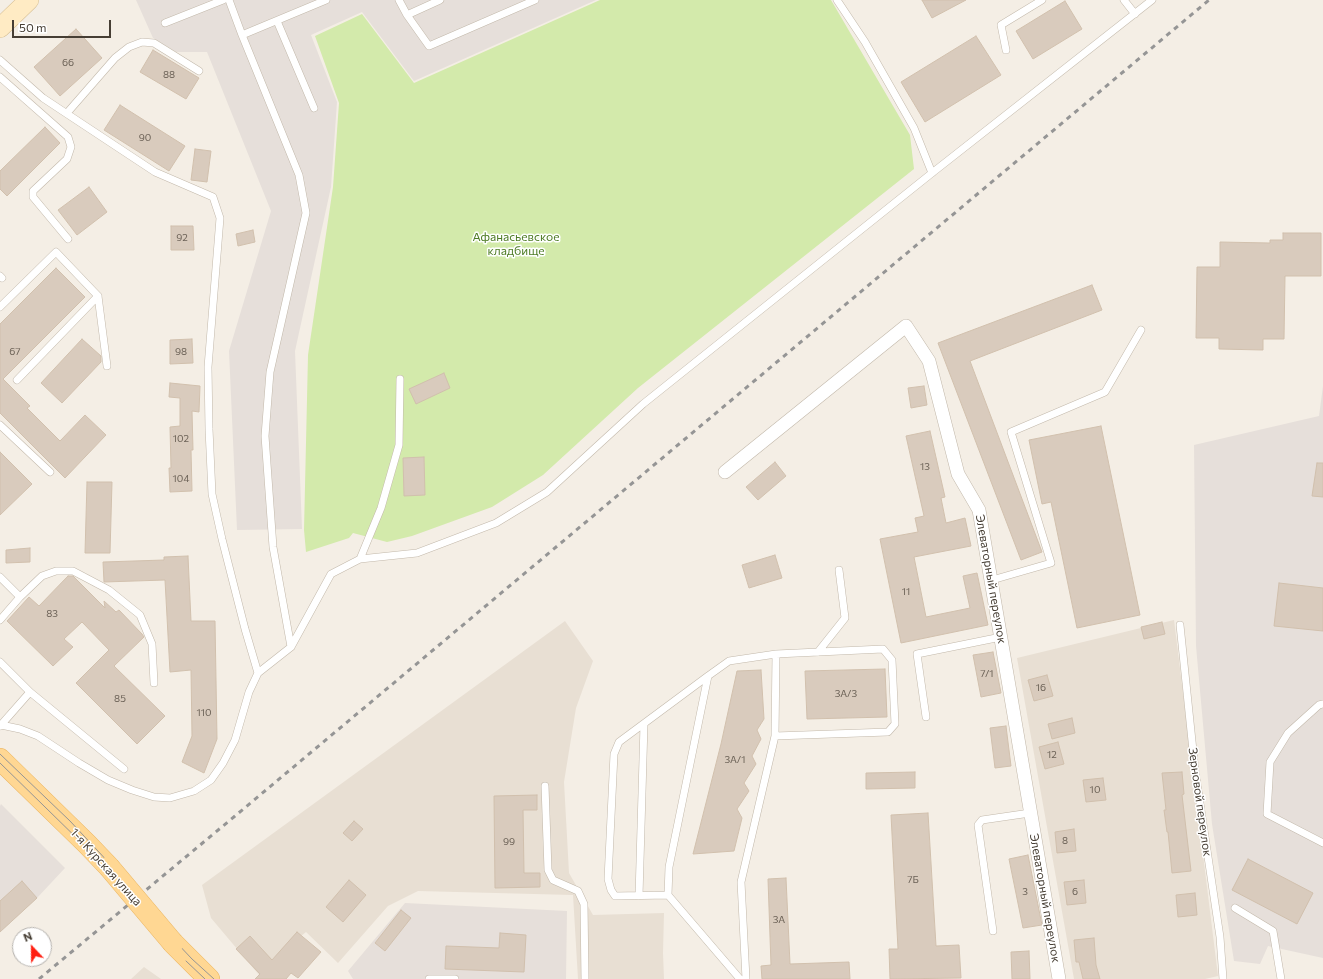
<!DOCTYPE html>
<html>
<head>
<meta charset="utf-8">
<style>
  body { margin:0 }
  #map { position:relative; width:1323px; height:979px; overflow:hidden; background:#f4eee5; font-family:Commissioner,sans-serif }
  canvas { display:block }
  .north { position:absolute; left:12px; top:927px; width:40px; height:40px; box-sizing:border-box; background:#fff; border:1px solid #b5b2ae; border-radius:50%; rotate:338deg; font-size:11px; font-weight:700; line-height:16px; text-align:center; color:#463e34 }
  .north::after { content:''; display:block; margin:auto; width:14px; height:18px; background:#ff1f11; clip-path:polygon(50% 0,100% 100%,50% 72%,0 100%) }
  .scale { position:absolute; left:12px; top:20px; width:99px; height:18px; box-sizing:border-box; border:2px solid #463e34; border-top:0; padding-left:5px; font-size:12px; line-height:14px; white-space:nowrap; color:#463e34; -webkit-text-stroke:3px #fff; paint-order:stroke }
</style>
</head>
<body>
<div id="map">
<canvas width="1323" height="979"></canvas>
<div class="north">N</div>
<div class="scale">50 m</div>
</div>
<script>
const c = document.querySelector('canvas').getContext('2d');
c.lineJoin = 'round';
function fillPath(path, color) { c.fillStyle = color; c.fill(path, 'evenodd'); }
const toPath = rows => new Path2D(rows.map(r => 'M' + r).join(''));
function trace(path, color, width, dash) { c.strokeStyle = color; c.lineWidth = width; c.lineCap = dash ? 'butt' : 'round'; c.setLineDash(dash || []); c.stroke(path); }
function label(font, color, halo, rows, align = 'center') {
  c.font = font + ' Commissioner,sans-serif'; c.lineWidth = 3; c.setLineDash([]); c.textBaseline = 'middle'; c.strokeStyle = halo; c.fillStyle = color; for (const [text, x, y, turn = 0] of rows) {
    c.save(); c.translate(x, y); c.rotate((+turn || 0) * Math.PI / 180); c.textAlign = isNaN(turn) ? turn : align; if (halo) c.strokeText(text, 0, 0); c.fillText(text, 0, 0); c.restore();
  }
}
const residential = toPath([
  [1174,620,1218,976,1205,979,1074,979,1017,658],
  [565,621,593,661,576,708,564,782,569,873,593,915,664,913,663,953,664,979,578,979,573,895,418,891,388,906,338,963,306,932,274,958,259,975,211,918,202,885],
  [144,967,161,979,131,979]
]);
const industrial = toPath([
  [136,0,596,0,414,81,362,12,311,35,337,102,331,187,295,351,302,529,237,530,229,351,271,211,207,52,176,52,153,38],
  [1323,386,1323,958,1268,946,1260,964,1234,961,1212,824,1196,646,1194,445,1319,416],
  [1,804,65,868,37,898,0,932,0,806],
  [405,903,567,911,566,979,353,979,348,971]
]);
const green = toPath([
  [600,0,831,0,910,135,914,169,638,388,543,475,492,507,412,536,387,542,353,533,349,538,306,552,304,530,308,355,333,187,339,103,315,36,362,14,414,83]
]);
const building = toPath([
  [922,0,966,0,932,18,922,0],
  [1065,1,1082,29,1033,59,1016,31,1065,1],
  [76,29,102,58,60,96,34,67,76,29],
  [976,36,1001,75,925,122,901,82,976,36],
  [153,50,199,78,186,99,140,72,153,50],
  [120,105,185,146,169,171,104,130,120,105],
  [45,127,60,143,7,196,0,189,0,171,45,127],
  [195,149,211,151,207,182,191,180,195,149],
  [89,187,107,212,77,235,58,210,89,187],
  [171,226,193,226,194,250,171,250,171,226],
  [253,230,255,242,238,246,236,234,253,230],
  [1283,233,1321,233,1321,276,1285,276,1284,339,1263,339,1263,350,1219,349,1219,338,1196,338,1197,267,1220,267,1220,242,1270,243,1270,240,1283,240,1283,233],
  [56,268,85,297,3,379,30,406,27,408,60,441,85,415,106,435,65,478,0,413,0,324,56,268],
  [1092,285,1102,310,970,361,1042,552,1021,560,938,343,1092,285],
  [82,339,101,356,101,362,62,403,41,383,82,339],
  [192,339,193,363,170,364,170,340,192,339],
  [444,373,450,388,416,404,409,389,444,373],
  [170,383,200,386,199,412,192,411,193,450,191,450,192,491,170,492,169,468,171,468,170,427,180,426,180,398,169,397,170,383],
  [924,386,927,405,911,408,908,388,924,386],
  [1101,426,1140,615,1077,628,1051,502,1042,504,1029,440,1101,426],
  [930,431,945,497,941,498,946,523,965,518,971,546,914,557,926,617,970,608,963,576,977,573,988,625,901,643,880,539,918,532,915,518,924,516,906,436,930,431],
  [0,452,32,484,0,515,0,452],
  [424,457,425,495,404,496,403,458,424,457],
  [775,462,786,476,758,500,746,487,775,462],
  [1317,463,1323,463,1323,497,1312,496,1317,463],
  [87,482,112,482,110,553,85,553,87,482],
  [30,548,30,562,6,563,6,550,30,548],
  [775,555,782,578,749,588,742,565,775,555],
  [188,556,191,621,215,621,217,739,204,773,182,762,192,736,191,670,170,672,165,580,104,582,103,562,164,560,164,557,188,556],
  [68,576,73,576,105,608,104,601,116,612,119,610,142,634,144,637,114,666,165,716,137,744,76,683,109,650,82,622,64,639,73,647,53,666,7,621,29,597,39,606,68,576],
  [1279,583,1323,588,1323,631,1274,626,1279,583],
  [1162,622,1165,634,1144,639,1141,627,1162,622],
  [993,652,1001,693,981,697,973,655,993,652],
  [885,669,887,717,807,719,805,671,885,669],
  [761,670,764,719,757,730,761,739,752,756,756,764,744,783,749,791,737,809,742,818,734,851,693,854,721,744,737,671,761,670],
  [1047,675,1053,696,1034,701,1028,680,1047,675],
  [1072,718,1075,733,1052,739,1048,724,1072,718],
  [1006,726,1011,766,995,768,990,728,1006,726],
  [1058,742,1064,764,1045,769,1039,747,1058,742],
  [915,772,915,788,866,789,866,773,915,772],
  [1182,772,1184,794,1182,795,1191,871,1172,873,1168,832,1167,832,1164,810,1166,810,1162,773,1182,772],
  [1103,778,1106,800,1086,802,1083,780,1103,778],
  [537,795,537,810,523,810,524,873,540,873,540,887,495,888,494,796,537,795],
  [928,813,936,946,959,945,961,978,890,979,889,949,898,949,891,815,928,813],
  [354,821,363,829,352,841,343,833,354,821],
  [1074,829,1076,851,1057,853,1055,832,1074,829],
  [1028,855,1042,925,1023,928,1009,859,1028,855],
  [1248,859,1313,893,1297,924,1232,890,1248,859],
  [786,878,790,964,849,962,850,979,762,979,761,966,771,965,768,879,786,878],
  [349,880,366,895,343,922,326,907,349,880],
  [1084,880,1086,903,1067,905,1064,882,1084,880],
  [22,881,37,898,0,932,0,901,22,881],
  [1195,893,1197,915,1178,917,1176,895,1195,893],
  [401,910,411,918,385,951,375,943,401,910],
  [297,932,321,952,298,978,291,973,286,979,255,979,260,974,236,949,250,936,272,960,297,932],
  [500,933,526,935,524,972,445,969,446,946,499,948,500,933],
  [1094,938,1096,965,1100,979,1083,979,1079,962,1076,962,1074,940,1094,938],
  [1029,951,1030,979,1012,979,1011,952,1029,951]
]);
const service = toPath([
  [229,0,242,35],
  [399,0,407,15,440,0],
  [837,0,865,42,914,128,932,173],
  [1124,0,1135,14],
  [407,15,429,46,535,0],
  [277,21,314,108],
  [165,23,223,0],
  [1006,50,1001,25,1042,0],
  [0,60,43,98,155,172,213,197,220,218,208,367,209,429,212,494,222,539,245,629,258,673,249,692,235,740,223,763,211,780,194,791,170,798,154,797,132,790,108,780,79,763,38,736,20,729,1,725,0,726],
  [0,77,68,137,71,147,67,159,33,191,33,197,68,239],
  [67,113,115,58,129,47,142,42,154,43,199,71],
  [0,276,2,278],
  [98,296,107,366],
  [0,307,56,252,98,296,17,380],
  [0,425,50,472],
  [360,559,381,508,399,445,400,379],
  [0,577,20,597],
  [992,580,1051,563,1011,432,1105,392,1141,330],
  [0,620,20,597,42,576,56,571,73,571,109,590,140,615,152,644,154,683],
  [1180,625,1195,770,1220,937,1223,979],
  [291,647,273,547,265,436,270,372,306,213,299,175,242,35,326,0],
  [818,652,845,618,839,570],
  [0,662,30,692,1,725],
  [258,673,291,647,331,574,360,559,417,553,496,523,547,492,643,404,932,173,1152,0],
  [30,692,124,769],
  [1323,704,1319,705,1288,733,1270,762,1267,814,1323,843],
  [926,717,917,654,1001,637],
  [545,786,548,870,553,880,578,891,584,904,585,979],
  [668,895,615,896,611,890,608,879,614,754,619,742,708,676],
  [639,896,644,724],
  [1235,908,1273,931,1281,979],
  [993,931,978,825,982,820,1030,813],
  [429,979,455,979],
  [740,979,668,895,669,867,708,676,729,661,776,654],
  [746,979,741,882,775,736,776,654,883,649,892,660,895,724,888,732,775,736]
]);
const minor = toPath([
  [725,472,906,326,929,361,958,474,979,510,1059,979]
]);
const secondary = toPath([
  [0,28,29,0]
]);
const primary = toPath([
  [0,759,87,844,109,867],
  [173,943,209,979]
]);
const tram = toPath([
  [0,754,70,821,111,865,175,941,192,959,214,979],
  [0,763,90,851],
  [186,961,205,979]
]);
const rail = toPath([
  [39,979,235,816,1209,0]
]);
const primaryBridge = toPath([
  [109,867,173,943]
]);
const numberNames = [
  ["66",68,63],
  ["88",169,75],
  ["90",145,138],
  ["92",182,238],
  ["67",15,352],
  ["98",181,352],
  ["102",181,439],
  ["13",925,467],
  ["104",181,479],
  ["11",906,592],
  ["83",52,614],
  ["7/1",987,674],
  ["16",1041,688],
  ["3А/3",846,694],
  ["85",120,699],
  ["110",204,713],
  ["12",1052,755],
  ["3А/1",735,760],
  ["10",1095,790],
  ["8",1065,841],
  ["99",509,842],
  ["7Б",913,880],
  ["3",1025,892],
  ["6",1075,892],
  ["3А",779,920]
];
const parkNames = [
  ["Афанасьевское",516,237],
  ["кладбище",516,251]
];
const streetNames = [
  ["Элеваторный переулок",991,579,80],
  ["Зерновой переулок",1200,802,82],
  ["1-я Курская улица",106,867,48],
  ["Элеваторный переулок",1045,898,80]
];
fillPath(residential, '#e8dfd3');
fillPath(industrial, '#e6dfda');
fillPath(green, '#d3eaab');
fillPath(building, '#d9cbbd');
trace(building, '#d1c0ad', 1);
trace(service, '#c2b8aa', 8);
trace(minor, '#c2b8aa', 14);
trace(secondary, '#d6be92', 20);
trace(primary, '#eab35c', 22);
trace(service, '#fff', 7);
trace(minor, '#fff', 13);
trace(secondary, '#ffebc4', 19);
trace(primary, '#ffd793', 21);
trace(tram, '#959595', 1);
trace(rail, '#959595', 3, [5, 5]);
trace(primaryBridge, '#eab35c', 22, []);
trace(primaryBridge, '#ffd793', 21);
label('10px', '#6b6156', null, numberNames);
label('12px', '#4d7b24', '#fff', parkNames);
label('12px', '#463e34', '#fff', streetNames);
</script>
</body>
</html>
